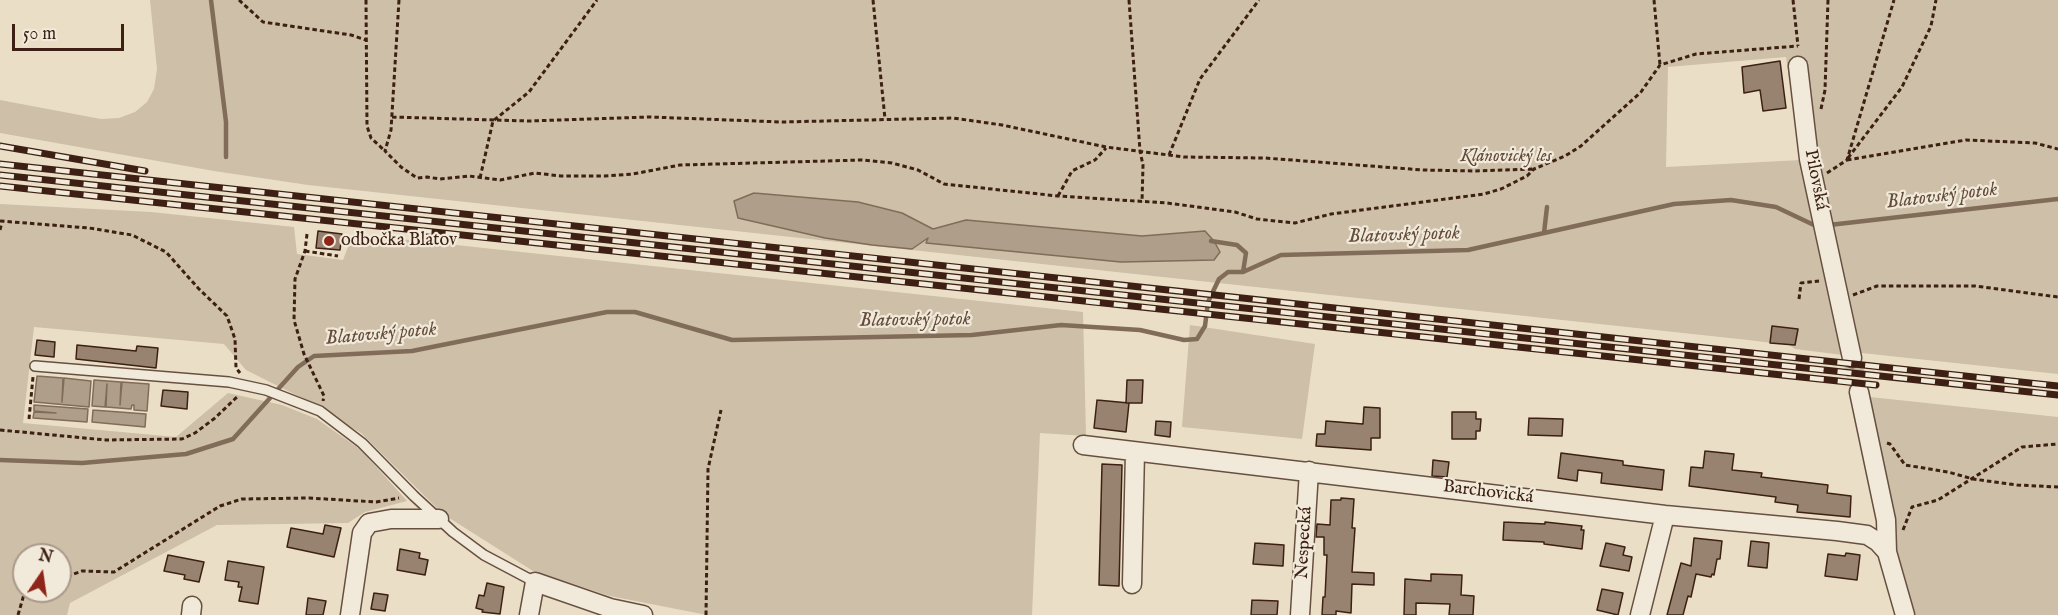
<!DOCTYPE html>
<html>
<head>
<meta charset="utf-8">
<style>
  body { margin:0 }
  #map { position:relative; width:2058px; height:615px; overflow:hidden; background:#eadfc6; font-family:"IM FELL English",serif }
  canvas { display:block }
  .north { position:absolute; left:12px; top:543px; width:60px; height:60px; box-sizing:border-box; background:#f1eada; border:2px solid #a9998a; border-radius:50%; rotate:13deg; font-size:16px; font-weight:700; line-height:24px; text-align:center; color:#3d2013 }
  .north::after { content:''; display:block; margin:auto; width:21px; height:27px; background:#8f2418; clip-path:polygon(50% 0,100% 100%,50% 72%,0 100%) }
  .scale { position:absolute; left:12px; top:24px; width:112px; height:27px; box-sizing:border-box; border:3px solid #3d2013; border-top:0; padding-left:8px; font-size:18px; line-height:21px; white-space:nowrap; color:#3d2013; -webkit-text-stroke:4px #f1eada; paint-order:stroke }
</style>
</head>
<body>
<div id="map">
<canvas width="2058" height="615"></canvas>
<div class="north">N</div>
<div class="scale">50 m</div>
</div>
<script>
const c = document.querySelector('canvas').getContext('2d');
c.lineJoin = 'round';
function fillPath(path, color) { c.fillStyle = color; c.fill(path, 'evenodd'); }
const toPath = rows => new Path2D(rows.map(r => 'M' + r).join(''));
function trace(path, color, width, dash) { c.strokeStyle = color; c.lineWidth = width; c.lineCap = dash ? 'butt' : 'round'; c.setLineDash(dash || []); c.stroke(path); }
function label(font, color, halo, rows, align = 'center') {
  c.font = font + ' "IM FELL English",serif'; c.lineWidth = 4.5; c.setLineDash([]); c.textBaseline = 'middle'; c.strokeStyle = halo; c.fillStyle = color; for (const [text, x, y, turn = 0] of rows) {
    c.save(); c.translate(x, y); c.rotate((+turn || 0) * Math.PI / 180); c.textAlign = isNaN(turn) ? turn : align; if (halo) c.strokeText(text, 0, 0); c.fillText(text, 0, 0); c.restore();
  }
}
const green = toPath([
  [150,0,2058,0,2058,374,1843,351,1843,355,1795,349,1789,345,1748,340,308,185,214,171,0,133,0,100,101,119,119,118,135,112,147,102,154,89,157,69],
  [1786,57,1801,160,1666,167,1668,67],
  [838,201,858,202,912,249,825,238,739,218],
  [966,220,1142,236,1205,231,1214,260,1121,262,1085,257],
  [0,204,151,212,294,227,297,254,343,260,353,234,1083,312,1086,436,1040,433,1032,615,707,615,610,596,533,571,443,514,361,433,302,398,246,370,224,344,34,327,23,423,176,437,228,393,282,405,317,419,361,450,407,501,365,512,348,523,217,525,70,603,67,615,0,615],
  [24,555,60,555,60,591,24,591],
  [1190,325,1315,344,1302,439,1182,427],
  [1870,397,2058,417,2058,615,1913,615,1895,552]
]);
const water = toPath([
  [754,193,858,202,902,213,933,229,966,220,1142,236,1205,231,1214,241,1220,252,1214,260,1121,262,926,243,928,238,912,249,872,245,825,238,738,218,734,201,754,193],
  [37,376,63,378,62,402,64,378,91,381,89,407,34,402,37,376],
  [94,380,121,382,120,405,122,382,149,384,147,411,134,410,134,405,132,405,131,409,106,407,107,384,105,407,92,406,94,380],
  [34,405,88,409,87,422,33,418,34,412,56,413,34,411,34,405],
  [93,410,146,414,145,427,92,422,93,410]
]);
const stream = toPath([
  [211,0,226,122,226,157],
  [1829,225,2058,199],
  [1544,233,1547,207],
  [1211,241,1237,245,1246,253,1243,272],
  [0,460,82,463,186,454,233,439,298,367,314,356,412,351,607,312,635,312,732,340,972,335,1061,325,1140,330,1184,340,1197,339,1205,326,1208,302,1219,279,1228,272,1243,272,1281,255,1468,250,1674,204,1731,200,1776,207,1816,226,1817,228]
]);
const building = toPath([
  [1780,61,1786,108,1763,111,1760,90,1744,93,1742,67,1780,61],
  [318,231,342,234,340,250,316,248,318,231],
  [1772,326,1798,329,1795,345,1770,343,1772,326],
  [37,340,55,342,54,357,35,355,37,340],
  [77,345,136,351,137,346,158,348,156,368,76,359,77,345],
  [1127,380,1143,380,1142,403,1126,403,1127,380],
  [163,390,188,392,187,409,161,406,163,390],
  [1097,400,1129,403,1126,432,1094,428,1097,400],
  [1364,407,1380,408,1380,438,1371,438,1371,450,1316,446,1317,434,1325,434,1326,421,1363,424,1364,407],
  [1452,412,1476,412,1476,419,1481,419,1480,431,1476,431,1476,439,1452,439,1452,412],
  [1529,418,1563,419,1562,436,1528,435,1529,418],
  [1156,421,1171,422,1170,437,1155,435,1156,421],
  [1705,451,1734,454,1732,470,1762,473,1761,477,1828,485,1827,493,1851,496,1850,517,1797,512,1798,505,1775,502,1776,497,1689,486,1691,467,1703,468,1705,451],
  [1561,453,1623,461,1623,465,1664,470,1662,490,1601,483,1602,473,1578,470,1577,481,1558,478,1561,453],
  [1433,460,1449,462,1447,477,1432,476,1433,460],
  [1102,464,1122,465,1119,586,1099,585,1102,464],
  [1341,498,1354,499,1352,528,1355,528,1352,572,1374,573,1374,585,1352,584,1351,613,1336,611,1336,615,1322,615,1323,597,1325,597,1327,555,1324,555,1324,537,1316,537,1317,524,1330,525,1331,500,1341,500,1341,498],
  [1504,522,1545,524,1545,522,1582,526,1581,530,1584,530,1582,549,1544,544,1544,542,1503,540,1504,522],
  [325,525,341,528,334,557,287,547,291,528,323,534,325,525],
  [1694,538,1722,541,1720,559,1717,559,1714,575,1712,574,1711,577,1696,574,1691,597,1688,596,1683,615,1667,615,1681,563,1691,566,1694,538],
  [1751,541,1769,543,1767,568,1748,566,1751,541],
  [1255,543,1284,545,1283,566,1253,564,1255,543],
  [1606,543,1625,547,1623,555,1632,557,1629,571,1600,566,1606,543],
  [400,549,420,553,419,558,428,560,425,575,397,570,400,549],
  [1846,553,1860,555,1857,580,1825,576,1828,554,1845,556,1846,553],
  [168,555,204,562,199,582,184,579,185,575,164,571,168,555],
  [228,561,264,567,258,604,239,601,242,587,238,587,239,582,225,580,228,561],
  [1431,574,1462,575,1461,595,1474,596,1473,615,1449,615,1450,604,1416,603,1416,615,1404,615,1405,579,1431,581,1431,574],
  [487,583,504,587,500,614,482,612,483,610,476,608,479,595,484,596,487,583],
  [1602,589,1623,593,1618,615,1597,610,1602,589],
  [374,593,388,595,385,611,371,609,374,593],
  [308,598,326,601,323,615,306,615,308,598],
  [1252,600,1278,601,1277,615,1251,615,1252,600]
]);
const streetTunnel = toPath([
  [1852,358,1859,392]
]);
const path = toPath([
  [239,0,263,22,351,35,366,40],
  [366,0,367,126,371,138,385,151],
  [399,0,391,130,385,151,401,167,417,178,427,177,440,179,469,176,500,180,535,173,561,176,605,176,633,174,680,165,862,160,892,163,918,170,944,184,1058,196,1167,203,1235,212,1257,219,1295,223,1331,214,1484,194,1501,189,1527,176,1534,169,1565,156,1581,146,1641,92,1660,65,1696,54,1798,46],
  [873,0,885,119],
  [1129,0,1140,151,1143,165,1142,202],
  [1654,0,1660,65],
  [1793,0,1798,46],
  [1821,109,1825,90,1828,0],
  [392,117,529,121,650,117,782,122,953,118,1002,125,1106,147,1184,157,1265,158,1423,170,1475,171,1534,169],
  [1169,155,1200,79,1259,0],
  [1848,158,1902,87,1931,26,1936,0],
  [1847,160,1966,140,2035,143,2058,149],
  [1827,173,1847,160,1894,0],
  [480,178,493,121,529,92,597,0],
  [1058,196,1072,171,1095,160,1106,148],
  [0,221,89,228,132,235,166,252,198,288,227,316,235,339,236,368,240,373],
  [0,230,2,222],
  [307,234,305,251,295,279,294,320,304,354,324,396,323,401],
  [305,251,338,256],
  [1853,295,1877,286,1975,286,2058,297],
  [1799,299,1801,283,1819,281],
  [29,419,33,377],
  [0,430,106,440,182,439,195,433,215,418,239,395],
  [1887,443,1890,444,1905,465,1948,472,1973,479,2017,485,2058,487],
  [1903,530,1912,507,1938,500,2022,447,2058,444],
  [60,579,82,571,114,572,220,506,242,499,309,498,376,502,399,498],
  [18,615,25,591],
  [706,615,708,469,721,410]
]);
const lane = toPath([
  [35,366,229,382,266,390,320,411,362,443,414,496,453,532,484,555,535,582]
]);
const street = toPath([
  [1798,66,1809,159,1852,358],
  [1859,392,1886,520,1887,552,1905,615],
  [1083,445,1665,515,1837,531,1867,535,1878,542,1887,552],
  [1132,584,1135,452],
  [191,615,192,606],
  [350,615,362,533,369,523,391,519,439,519],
  [529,615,535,582,610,608,643,615],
  [1300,615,1309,471],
  [1640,615,1665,515]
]);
const rail = toPath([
  [0,146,145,171],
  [0,164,2058,386],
  [0,175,2058,395],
  [0,186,1876,385]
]);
const markers = [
  [329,241,6,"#8f2418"]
];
const parkNames = [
  ["Klánovický les",1506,157]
];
const streetNames = [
  ["Pilovská",1815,180,79],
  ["Barchovická",1488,493,7],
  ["Nespecká",1305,543,-87]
];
const poiNames = [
  ["odbočka Blatov",341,241]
];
const waterNames = [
  ["Blatovský potok",1942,197,-7],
  ["Blatovský potok",1404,236,-2],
  ["Blatovský potok",915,321,-1],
  ["Blatovský potok",381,335,-5]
];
fillPath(green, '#cdbfa8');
fillPath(water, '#af9e89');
trace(water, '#816c5a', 1.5);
trace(stream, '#816c5a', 4.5);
fillPath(building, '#978370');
trace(building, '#3d2013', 1.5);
trace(streetTunnel, '#c7b9a2', 18, [18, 9]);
trace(lane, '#685040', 12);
trace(street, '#685040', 21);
trace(path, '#3d2013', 3, [4.5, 3]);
trace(lane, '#f1eada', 9);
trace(street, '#f1eada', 18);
trace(rail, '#3d2013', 7);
trace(rail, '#f1eada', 4.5, [14]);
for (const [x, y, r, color] of markers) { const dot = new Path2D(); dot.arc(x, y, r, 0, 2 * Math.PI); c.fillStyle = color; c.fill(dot); trace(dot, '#f1eada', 2); }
label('italic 18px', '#614838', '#f1eada', parkNames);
label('18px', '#3d2013', '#f1eada', streetNames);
label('18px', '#3d2013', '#f1eada', poiNames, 'left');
label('italic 20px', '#654c3c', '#f1eada', waterNames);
</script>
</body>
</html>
